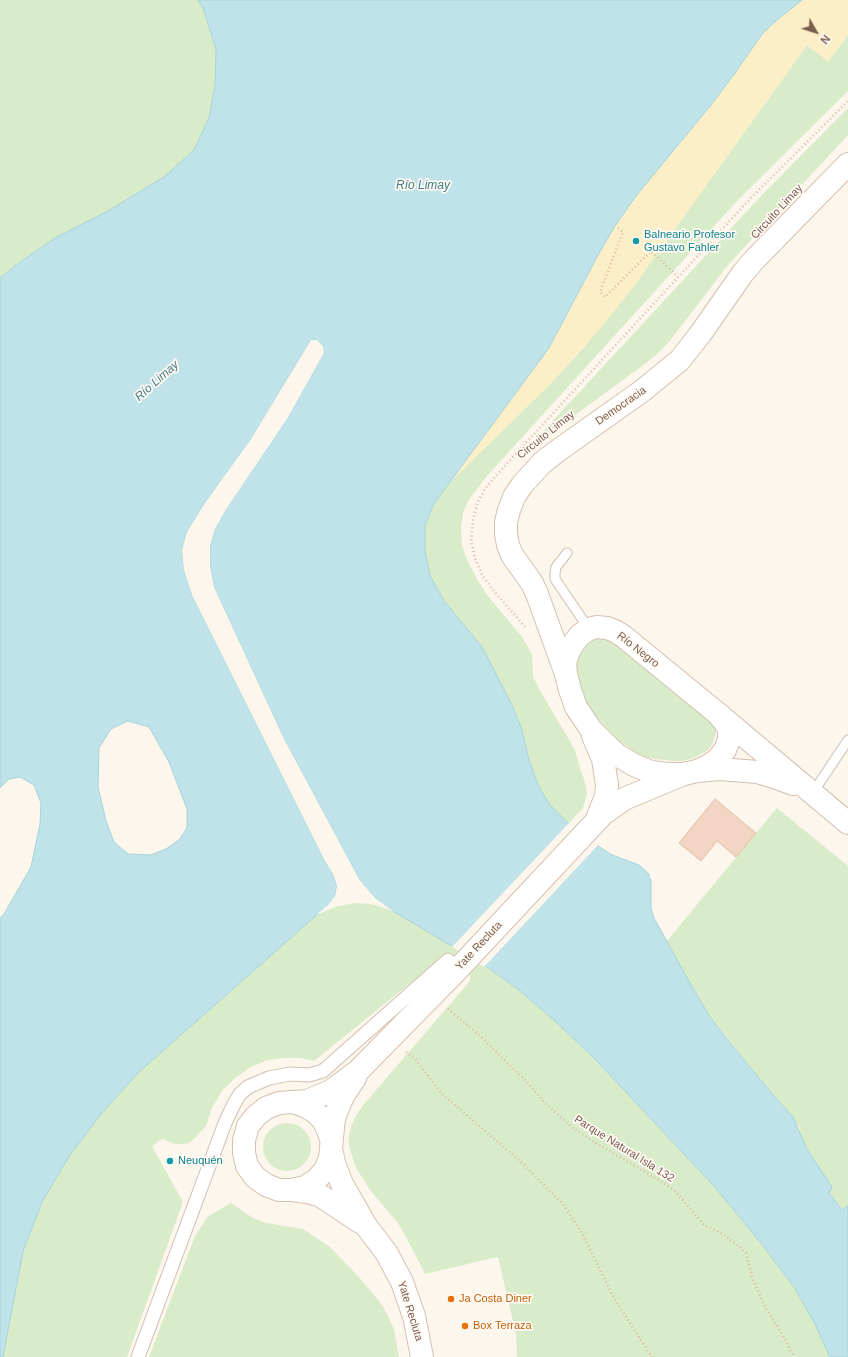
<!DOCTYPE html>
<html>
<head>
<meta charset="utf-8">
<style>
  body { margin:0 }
  #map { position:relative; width:848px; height:1357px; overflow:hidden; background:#fdf6ec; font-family:Arial,sans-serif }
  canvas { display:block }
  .north { position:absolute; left:796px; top:12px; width:40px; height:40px; -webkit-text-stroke:3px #fffaf3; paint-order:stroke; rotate:129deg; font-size:11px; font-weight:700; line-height:16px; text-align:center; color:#7a5c4d }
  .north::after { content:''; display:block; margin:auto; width:14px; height:18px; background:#7a5c4d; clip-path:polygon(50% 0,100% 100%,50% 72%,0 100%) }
</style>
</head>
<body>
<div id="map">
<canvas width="848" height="1357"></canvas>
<div class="north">N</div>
</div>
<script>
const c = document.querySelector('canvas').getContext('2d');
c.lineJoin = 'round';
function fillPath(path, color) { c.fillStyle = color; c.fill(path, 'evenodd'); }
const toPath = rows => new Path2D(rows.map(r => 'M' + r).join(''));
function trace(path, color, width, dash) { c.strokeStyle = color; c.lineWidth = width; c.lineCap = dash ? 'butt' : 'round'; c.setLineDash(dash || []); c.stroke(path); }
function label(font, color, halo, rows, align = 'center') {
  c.font = font + ' Arial,sans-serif'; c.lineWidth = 3.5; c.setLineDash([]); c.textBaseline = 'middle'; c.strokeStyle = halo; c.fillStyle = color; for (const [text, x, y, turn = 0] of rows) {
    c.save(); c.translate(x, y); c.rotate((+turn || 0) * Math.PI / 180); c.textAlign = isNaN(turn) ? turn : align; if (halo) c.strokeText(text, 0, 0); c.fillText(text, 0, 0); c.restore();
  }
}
const green = toPath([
  [0,0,198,0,203,8,216,49,215,86,209,118,194,150,164,177,108,211,55,238,16,265,0,278],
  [848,35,848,91,737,201,486,477,468,501,463,513,461,527,462,545,467,560,477,579,488,596,522,637,528,647,532,655,533,676,538,687,575,750,579,764,585,783,587,794,583,808,568,824,549,804,538,785,529,760,522,730,512,705,482,647,444,601,430,576,425,551,425,526,433,505,451,481,550,384,585,346,633,287,807,45,828,61],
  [848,108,848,135,728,265,669,342,655,356,638,369,523,453,759,198],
  [609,637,709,718,716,727,716,732,713,743,708,750,694,758,683,761,672,761,648,758,637,753,618,740,594,714,588,706,579,683,575,665,582,646,592,638],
  [777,808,848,866,848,1206,843,1210,829,1193,815,1162,802,1139,799,1127,710,1017,680,968,675,956,666,942],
  [355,903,371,904,393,911,470,956,519,990,556,1022,594,1058,713,1185,761,1243,794,1287,815,1324,830,1357,517,1357,516,1334,498,1257,425,1274,405,1235,398,1223,370,1190,355,1166,349,1146,349,1135,352,1124,357,1114,364,1104,470,981,470,956,444,956,314,1061,300,1058,284,1058,268,1060,251,1067,236,1077,222,1091,212,1108,206,1126,195,1138,189,1143,182,1144,175,1144,162,1139,152,1146,183,1202,127,1357,3,1357,23,1251,43,1200,70,1155,101,1114,139,1072,316,915,338,906],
  '263 1147a24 24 0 1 1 48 0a24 24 0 1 1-48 0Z',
  [231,1203,253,1218,266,1223,303,1229,330,1247,358,1276,383,1306,394,1329,399,1357,149,1357,195,1236,207,1217]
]);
const sand = toPath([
  [802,0,848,0,848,35,828,61,807,45,633,287,612,314,585,346,550,384,451,481,549,348,597,257,615,226,636,196,711,105,735,73,763,33,777,20]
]);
const water = toPath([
  [198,0,802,0,777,20,763,33,735,73,711,105,636,196,615,226,597,257,549,348,433,505,425,526,425,551,430,576,444,601,482,647,512,705,522,730,529,760,538,785,549,804,578,833,612,855,639,865,648,873,651,881,651,909,654,918,692,987,710,1017,726,1038,773,1095,793,1117,807,1149,832,1187,829,1193,842,1210,848,1206,848,1357,830,1357,815,1324,794,1287,761,1243,713,1185,594,1058,556,1022,519,990,487,967,393,911,375,898,359,879,284,739,214,587,210,566,210,546,215,529,225,511,287,419,324,353,323,346,317,340,311,340,251,439,205,503,187,532,182,550,184,570,192,595,325,861,333,874,337,886,335,896,328,905,139,1072,101,1114,70,1155,43,1200,23,1251,3,1357,0,1357,0,918,4,914,31,867,40,824,41,803,34,785,20,777,9,779,0,788,0,278,16,265,55,238,108,211,164,177,194,150,209,118,215,86,216,49,203,8,198,0],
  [128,721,149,727,169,762,187,809,187,828,179,840,166,849,151,855,128,854,114,842,106,821,98,787,99,748,111,729,128,721]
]);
const pier = toPath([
  [311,340,317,340,323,346,324,353,287,419,225,511,215,529,210,546,210,566,214,587,284,739,359,879,375,898,393,911,387,909,373,899,357,881,282,740,212,588,208,566,208,546,214,528,223,510,285,418,322,352,321,347,316,342,312,342,253,440,206,504,189,532,185,550,186,570,194,594,326,860,335,873,339,886,337,897,329,907,322,912,316,915,328,905,335,896,337,886,333,874,325,861,192,595,184,570,182,550,187,532,205,503,251,439],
  [570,822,579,831,599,844,484,967,452,947]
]);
const building = toPath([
  [715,799,756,833,736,857,717,841,701,861,679,843,715,799]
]);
const path = toPath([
  [618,228,623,232,600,292,605,297,651,251,678,277],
  [525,627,493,590,482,575,475,558,471,541,473,521,477,504,484,490,501,470,749,200,848,101],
  [448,1009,478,1034,526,1081,545,1103,573,1128,591,1140,667,1185,677,1193,704,1225,723,1234,740,1247,746,1253,752,1277,765,1307,782,1334,794,1357],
  [406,1052,415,1059,442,1094,520,1161,563,1204,582,1233,615,1300,652,1357]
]);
const service = toPath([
  [567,553,556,567,555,573,555,579,589,629],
  [812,794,848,740]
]);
const pedestrian = toPath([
  [138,1357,225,1123,234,1104,240,1094,248,1087,269,1078,290,1074,309,1075,323,1071,448,960]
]);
const tertiary = toPath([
  [717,713,848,823],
  [697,771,720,769,757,772,774,777,793,784]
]);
const secondary = toPath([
  [597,627,607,628,615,631,623,636,717,713,724,721,729,730,729,740,725,750,717,760,708,766,697,771,684,774,667,774,651,772,634,765,617,755,592,731,576,707,570,690,566,674,565,663,568,653,573,644,580,635,589,629,597,627],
  [566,674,537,594,532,583,512,555,508,545,506,534,506,522,509,510,514,497,522,485,542,463,556,452,642,391,680,360,701,333,743,273,755,259,848,164],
  [593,736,603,759,607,785,606,796,597,819],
  [292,1102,307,1101,331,1091,359,1070,458,969,603,814,624,799,684,774],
  [331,1139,328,1130,323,1120,315,1112,305,1106,292,1102,279,1103,266,1108,256,1116,248,1126,244,1140,244,1153,247,1166,255,1177,266,1185,279,1190,292,1190,305,1187,316,1180,325,1170,330,1158,334,1118,343,1096,355,1078],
  [331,1148,334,1163,342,1184,366,1226,386,1252,402,1282,414,1316,422,1357],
  [292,1190,307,1192,321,1196,360,1222]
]);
const markers = [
  [636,241,4,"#0f9aa8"],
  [170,1161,4,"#0f9aa8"],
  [451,1299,4,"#e8710a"],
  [465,1326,4,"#e8710a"]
];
const streetNames = [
  ["Circuito Limay",777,212,-47],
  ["Democracia",621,406,-35],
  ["Circuito Limay",546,435,-39],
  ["Río Negro",638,650,38],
  ["Yate Recluta",479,946,-47],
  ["Parque Natural Isla 132",624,1149,32],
  ["Yate Recluta",410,1311,73]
];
const cultureNames = [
  ["Balneario Profesor",644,235],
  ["Gustavo Fahler",644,248],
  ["Neuquén",178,1161]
];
const foodNames = [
  ["Ja Costa Diner",459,1299],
  ["Box Terraza",473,1326]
];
const waterNames = [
  ["Río Limay",423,186],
  ["Río Limay",157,381,-42]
];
fillPath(green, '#d8ecc9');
fillPath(sand, '#fcefc7');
fillPath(water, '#bfe3e8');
trace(water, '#a5d3da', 1);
fillPath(pier, '#fdf6ec');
fillPath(building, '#f3d5c3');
trace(building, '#e6bba3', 1);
trace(service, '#d1beb0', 11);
trace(pedestrian, '#d1beb0', 15);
trace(tertiary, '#d1beb0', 24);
trace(secondary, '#d6c0b0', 24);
trace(path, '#d9b8a5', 2.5, [1, 3]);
trace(service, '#fff', 9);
trace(pedestrian, '#fff', 13);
trace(tertiary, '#fff', 22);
trace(secondary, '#fff', 22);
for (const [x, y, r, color] of markers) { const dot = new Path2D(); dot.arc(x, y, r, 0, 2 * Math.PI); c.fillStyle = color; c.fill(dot); trace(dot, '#fffaf3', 1.5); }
label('11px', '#7a5c4d', '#fffaf3', streetNames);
label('11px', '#0d838f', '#fffaf3', cultureNames, 'left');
label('11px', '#c56008', '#fffaf3', foodNames, 'left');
label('italic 12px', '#437c86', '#fffaf3', waterNames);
</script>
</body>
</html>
